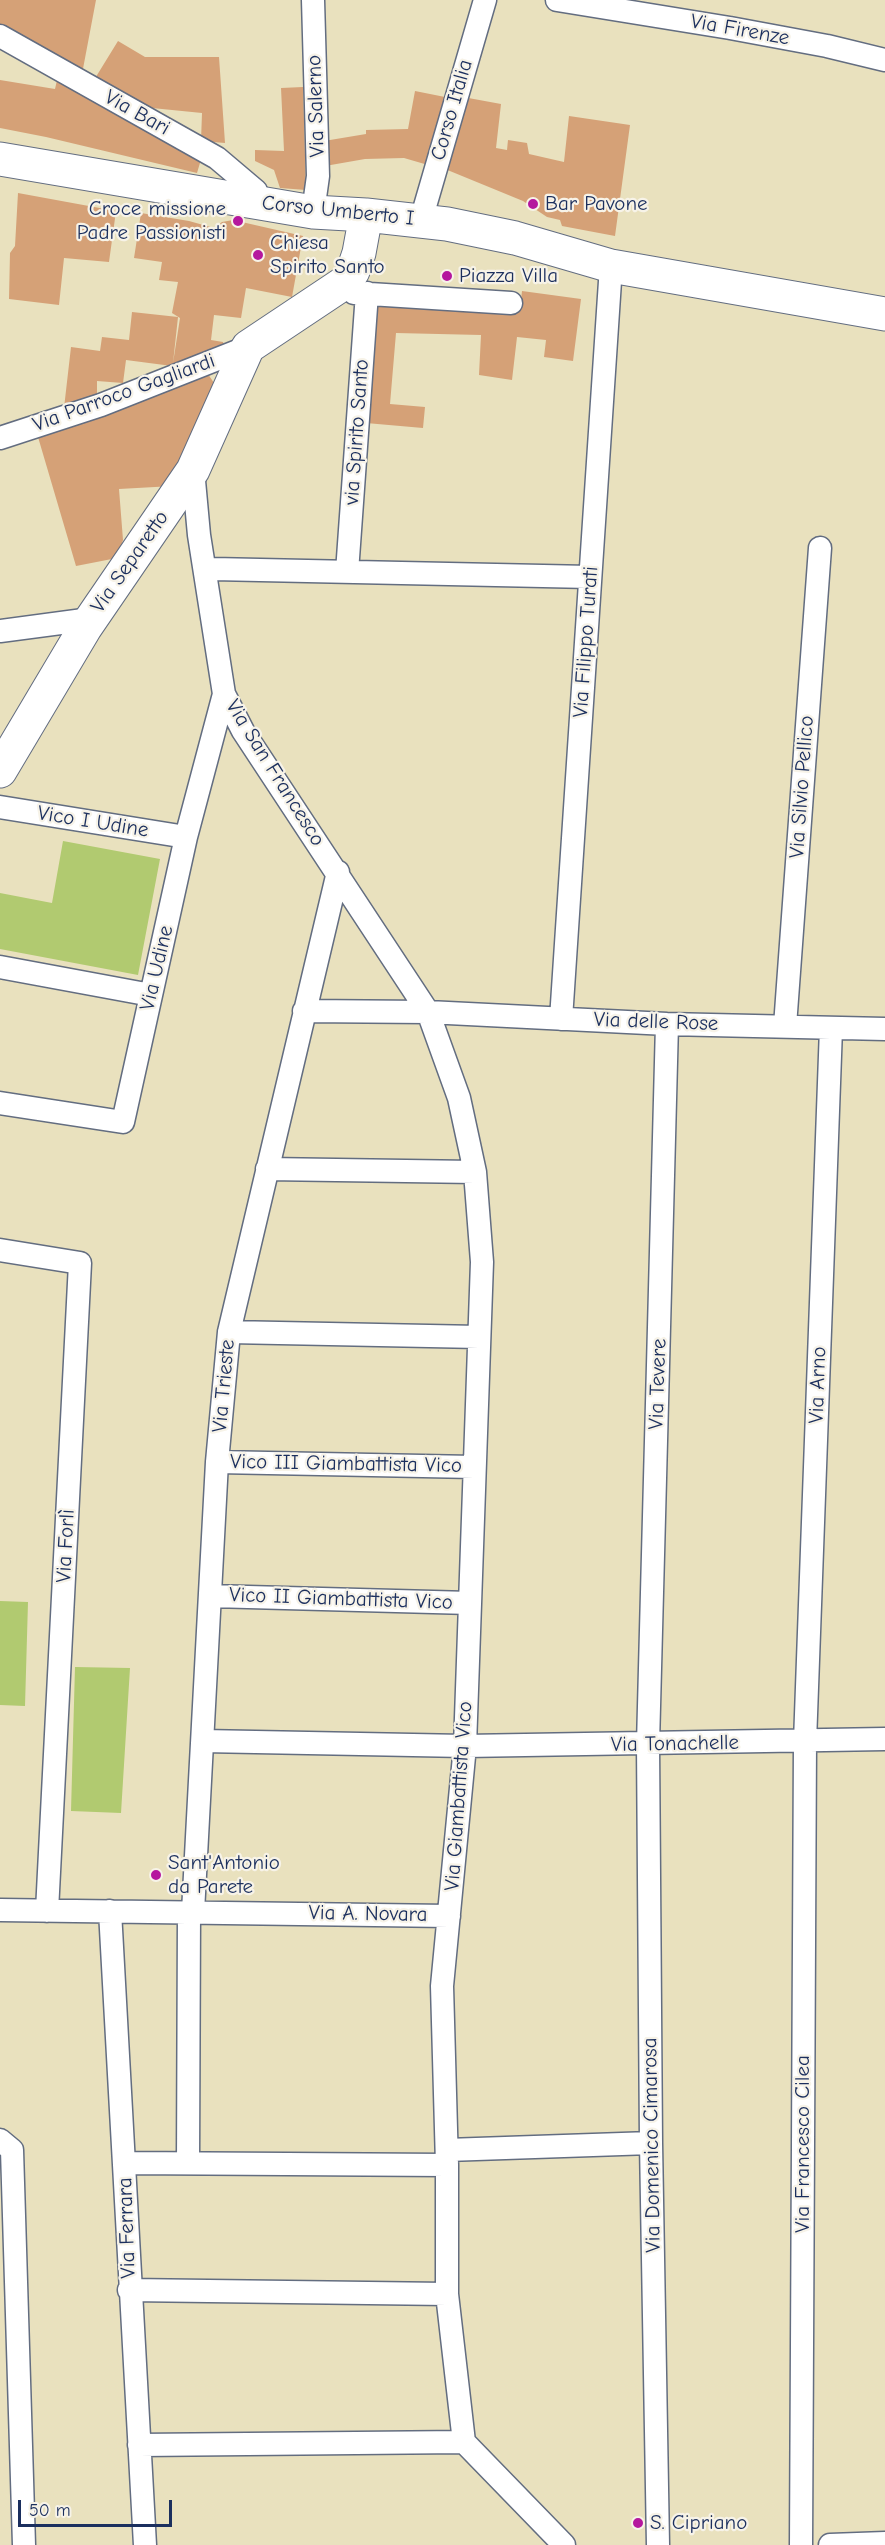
<!DOCTYPE html>
<html>
<head>
<meta charset="utf-8">
<style>
  body { margin:0 }
  #map { position:relative; width:885px; height:2545px; overflow:hidden; background:#e9e1be; font-family:"Comic Neue",sans-serif }
  canvas { display:block }
  .scale { position:absolute; left:18px; top:2500px; width:154px; height:27px; box-sizing:border-box; border:3px solid #1b2f5e; border-top:0; padding-left:8px; font-size:18px; line-height:21px; white-space:nowrap; color:#1b2f5e; -webkit-text-stroke:4px #f7f3e8; paint-order:stroke }
</style>
</head>
<body>
<div id="map">
<canvas width="885" height="2545"></canvas>
<div class="scale">50 m</div>
</div>
<script>
const c = document.querySelector('canvas').getContext('2d');
c.lineJoin = 'round';
function fillPath(path, color) { c.fillStyle = color; c.fill(path, 'evenodd'); }
const toPath = rows => new Path2D(rows.map(r => 'M' + r).join(''));
function trace(path, color, width, dash) { c.strokeStyle = color; c.lineWidth = width; c.lineCap = dash ? 'butt' : 'round'; c.setLineDash(dash || []); c.stroke(path); }
function label(font, color, halo, rows, align = 'center') {
  c.font = font + ' "Comic Neue",sans-serif'; c.lineWidth = 4.5; c.setLineDash([]); c.textBaseline = 'middle'; c.strokeStyle = halo; c.fillStyle = color; for (const [text, x, y, turn = 0] of rows) {
    c.save(); c.translate(x, y); c.rotate((+turn || 0) * Math.PI / 180); c.textAlign = isNaN(turn) ? turn : align; if (halo) c.strokeText(text, 0, 0); c.fillText(text, 0, 0); c.restore();
  }
}
const green = toPath([
  [63,841,160,859,138,975,0,949,0,893,52,903],
  [0,1601,28,1602,25,1706,0,1705],
  [75,1667,130,1668,121,1813,71,1811]
]);
const building = toPath([
  [0,0,96,0,82,74,0,26],
  [118,41,145,57,219,57,225,143,201,141,202,113,142,107,94,80],
  [58,76,202,156,197,173,46,137,0,128,0,80,55,89],
  [303,87,306,190,280,188,274,170,255,161,255,150,284,151,281,88],
  [415,91,445,97,428,165,404,158,365,159,325,166,324,141,366,134,366,130,408,129],
  [463,97,501,104,496,148,507,150,508,140,527,143,529,154,564,162,569,116,630,125,615,236,562,226,560,220,547,217,523,201,445,169],
  [18,193,116,211,109,262,64,258,59,305,9,299,10,253,15,246],
  [141,213,189,221,214,228,222,222,233,220,303,236,292,297,246,288,241,318,214,315,211,340,223,342,225,347,172,366,126,360,123,383,97,381,97,395,64,408,71,347,100,351,102,337,129,340,132,312,178,317,173,363,180,318,172,313,178,282,159,280,162,262,134,258],
  [522,291,581,299,573,361,544,357,546,340,517,337,512,380,479,375,481,335,396,333,390,404,425,407,423,428,366,423,377,300,520,309],
  [206,371,218,389,173,486,119,489,123,540,117,558,76,566,38,437]
]);
const street = toPath([
  [313,0,318,176,313,212],
  [557,0,730,28,827,46,885,60],
  [0,36,217,158,256,191,260,204],
  [421,220,485,0],
  [354,293,511,303],
  [0,438,101,405,248,347],
  [193,470,199,535,224,694,243,731,428,1012,459,1098,475,1172,482,1262,465,1746,442,1986,447,2165,447,2294,464,2442,564,2545],
  [213,569,590,577],
  [347,572,367,293],
  [0,631,91,619],
  [0,807,186,837],
  [0,967,151,995],
  [304,1011,428,1012,667,1024,885,1029],
  [561,1019,611,266],
  [785,1026,820,548],
  [0,1103,123,1122,186,837,224,694],
  [267,1169,475,1172],
  [0,1250,80,1263,47,1911],
  [229,1332,479,1337],
  [217,1462,474,1467],
  [211,1596,470,1603],
  [203,1741,465,1746,885,1739],
  [0,1910,449,1916],
  [110,1911,145,2545],
  [193,1912,217,1462,229,1332,338,872],
  [0,2140,12,2150,24,2545],
  [447,2150,651,2143],
  [125,2163,447,2165],
  [188,2163,189,1912],
  [129,2290,447,2294],
  [139,2445,464,2442],
  [658,2545,651,2143,648,1744,667,1024],
  [801,2545,805,1742,831,1028],
  [830,2545,885,2543]
]);
const secondary = toPath([
  [0,159,313,212,366,215,447,224,515,238,611,266,885,314],
  [0,771,85,628,193,470,248,347,347,281,353,271,359,253,366,215]
]);
const markers = [
  [533,204,6,"#b5179e"],
  [238,221,6,"#b5179e"],
  [258,255,6,"#b5179e"],
  [447,276,6,"#b5179e"],
  [156,1875,6,"#b5179e"],
  [638,2523,6,"#b5179e"]
];
const streetNames = [
  ["Via Firenze",740,30,10],
  ["Via Salerno",316,106,-92],
  ["Corso Italia",452,110,-74],
  ["Via Bari",137,113,29],
  ["Corso Umberto I",338,211,6],
  ["Via Parroco Gagliardi",124,393,-20],
  ["via Spirito Santo",357,432,-86],
  ["Via Separetto",130,562,-55],
  ["Via Filippo Turati",586,642,-86],
  ["Via San Francesco",275,773,58],
  ["Via Silvio Pellico",802,787,-86],
  ["Vico I Udine",93,822,9],
  ["Via Udine",157,968,-77],
  ["Via delle Rose",656,1022,2],
  ["Via Tevere",658,1384,-88],
  ["Via Arno",818,1385,-88],
  ["Via Trieste",224,1386,-85],
  ["Vico III Giambattista Vico",346,1464,1],
  ["Via Forlì",66,1546,-87],
  ["Vico II Giambattista Vico",341,1599,2],
  ["Via Tonachelle",675,1744,-1],
  ["Via Giambattista Vico",459,1796,-86],
  ["Via A. Novara",368,1914,1],
  ["Via Francesco Cilea",803,2144,-90],
  ["Via Domenico Cimarosa",652,2145,-91],
  ["Via Ferrara",127,2228,-92]
];
const poiNames = [
  ["Bar Pavone",545,204],
  ["Croce missione",226,209,"right"],
  ["Padre Passionisti",226,233,"right"],
  ["Chiesa",270,243],
  ["Spirito Santo",270,267],
  ["Piazza Villa",459,276],
  ["Sant'Antonio",168,1863],
  ["da Parete",168,1887],
  ["S. Cipriano",650,2523]
];
fillPath(green, '#b1ca70');
fillPath(building, '#d5a177');
trace(street, '#636d80', 25);
trace(secondary, '#636d80', 35);
trace(street, '#fff', 22);
trace(secondary, '#fff', 33);
for (const [x, y, r, color] of markers) { const dot = new Path2D(); dot.arc(x, y, r, 0, 2 * Math.PI); c.fillStyle = color; c.fill(dot); trace(dot, '#f7f3e8', 2); }
label('21px', '#1b2f5e', '#f7f3e8', streetNames);
label('21px', '#1b2f5e', '#f7f3e8', poiNames, 'left');
</script>
</body>
</html>
